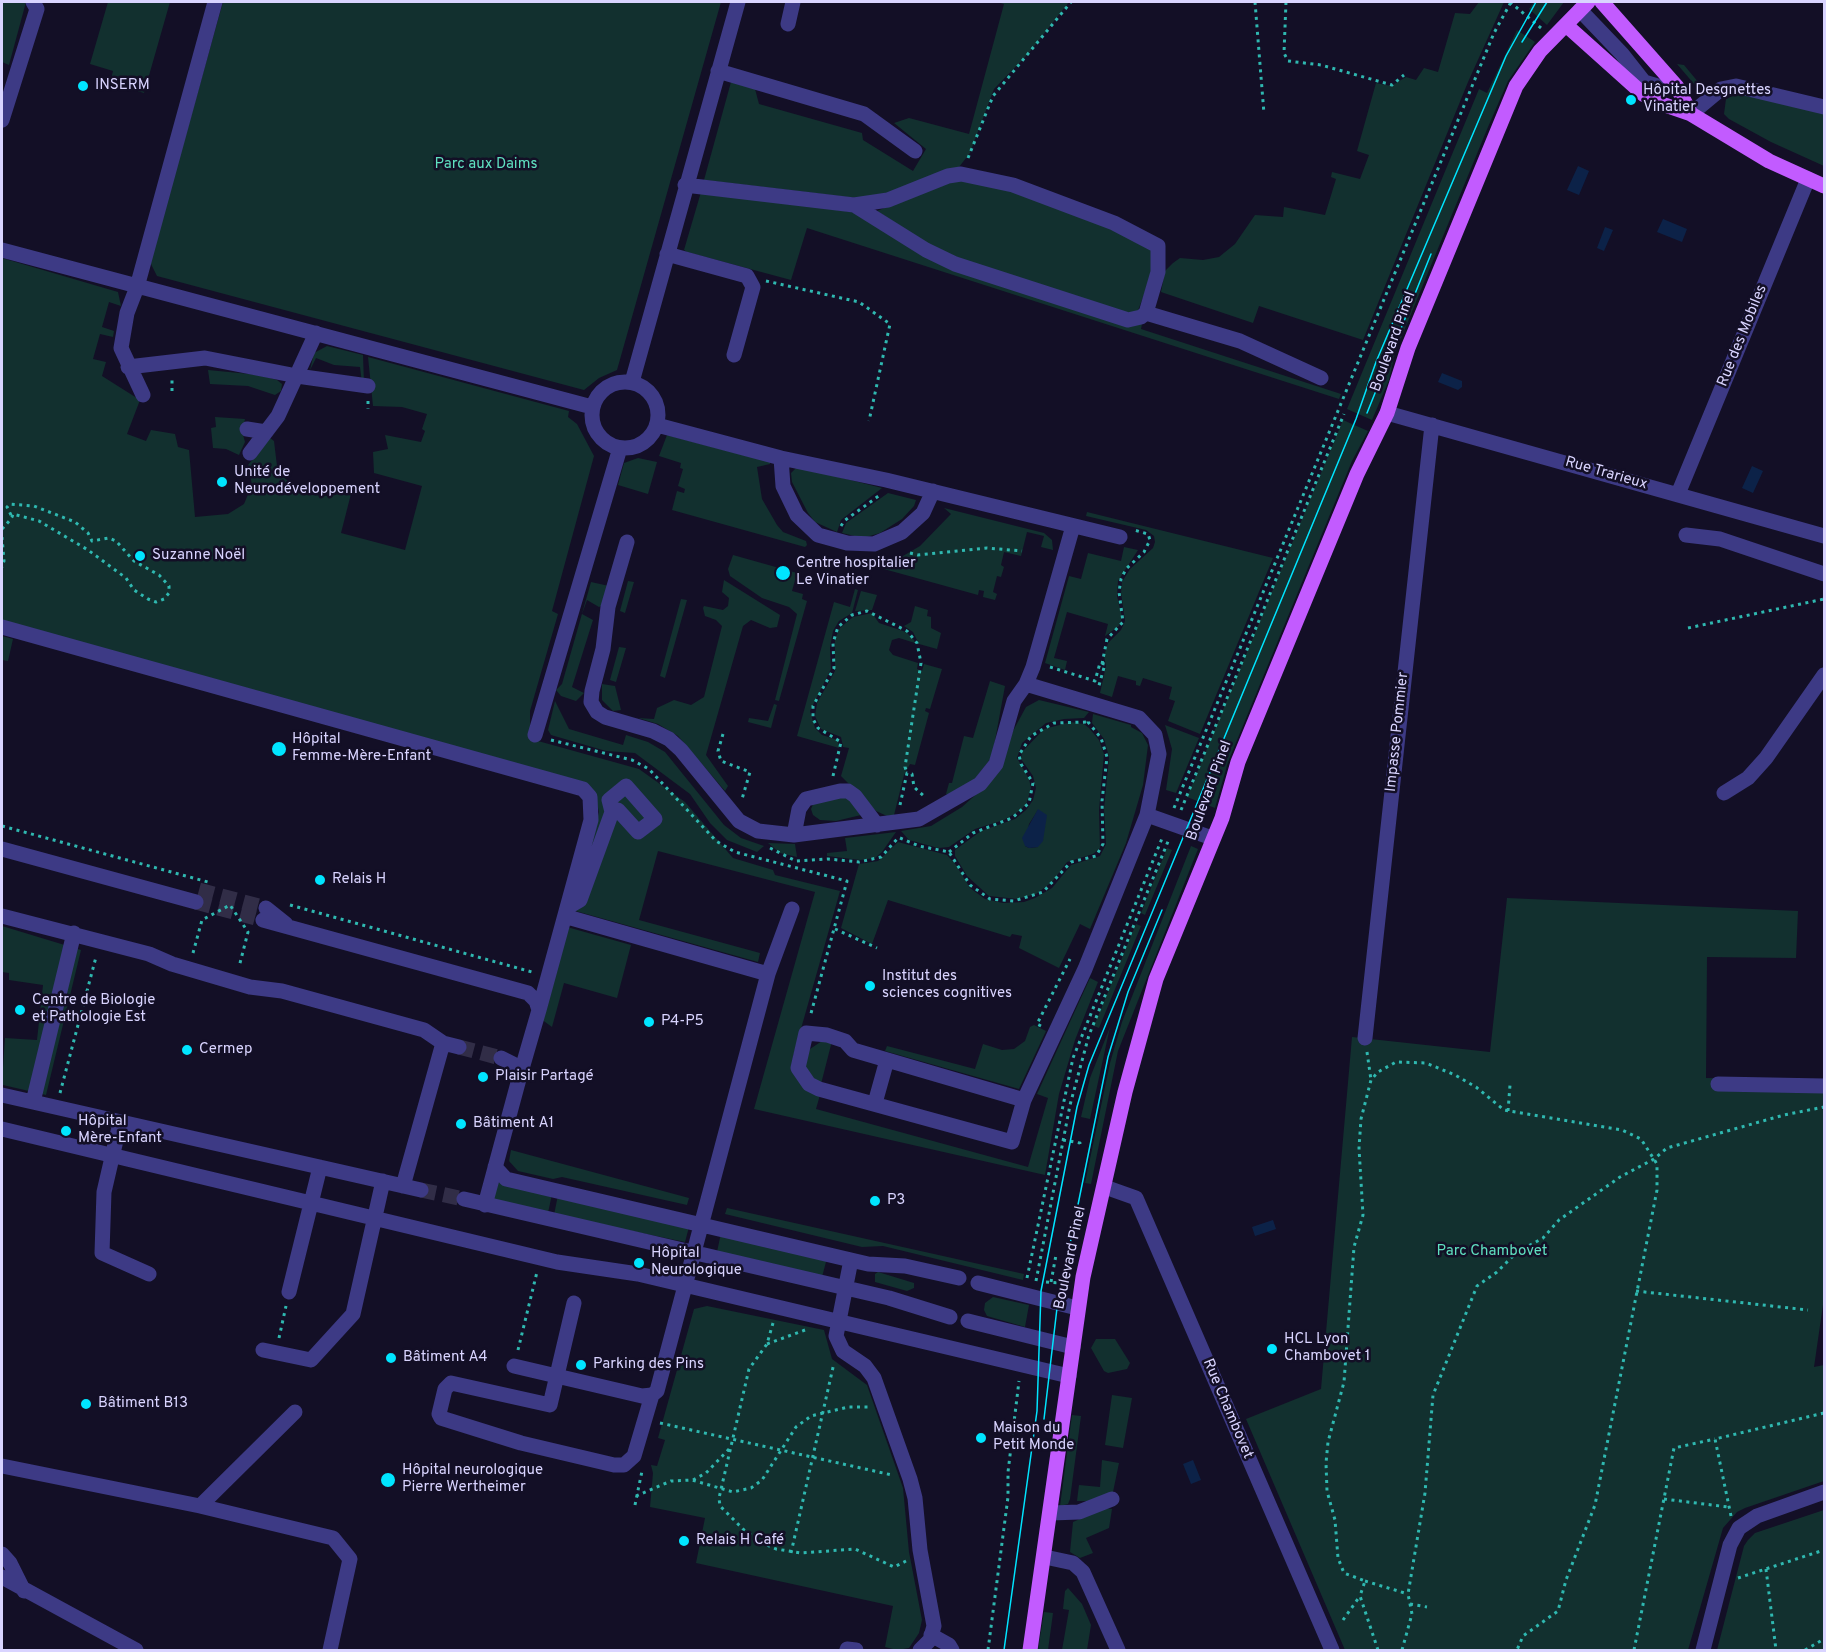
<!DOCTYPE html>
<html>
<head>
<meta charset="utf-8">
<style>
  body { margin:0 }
  #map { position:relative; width:1826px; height:1652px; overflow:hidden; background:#130f26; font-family:Overpass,sans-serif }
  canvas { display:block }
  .frame { position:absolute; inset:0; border:3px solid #d9d4ff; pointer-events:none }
</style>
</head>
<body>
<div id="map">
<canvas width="1826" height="1652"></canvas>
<div class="frame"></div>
</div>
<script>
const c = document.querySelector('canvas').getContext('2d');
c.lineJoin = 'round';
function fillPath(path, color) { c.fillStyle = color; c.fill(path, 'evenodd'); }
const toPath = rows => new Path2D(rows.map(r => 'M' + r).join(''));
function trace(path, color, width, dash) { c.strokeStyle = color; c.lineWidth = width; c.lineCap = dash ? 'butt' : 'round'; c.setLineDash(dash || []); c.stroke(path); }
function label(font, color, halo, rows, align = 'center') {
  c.font = font + ' Overpass,sans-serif'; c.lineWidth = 5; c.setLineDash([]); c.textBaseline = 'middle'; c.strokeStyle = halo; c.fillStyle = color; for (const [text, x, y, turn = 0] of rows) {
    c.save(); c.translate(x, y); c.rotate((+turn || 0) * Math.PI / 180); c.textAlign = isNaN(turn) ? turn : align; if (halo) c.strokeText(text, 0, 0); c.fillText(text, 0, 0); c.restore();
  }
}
const green = toPath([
  [2,2,26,2,9,65,2,62],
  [108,2,170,2,144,93,110,83,113,71,90,64],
  [223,2,721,2,617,370,599,378,584,390,157,276,150,262],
  [997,2,1069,2,1028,54,994,89,970,153,959,167,879,197,864,199,704,180,731,82,755,89,759,104,862,133,863,140,913,171,926,149,894,123,909,118,969,134,1004,4],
  [1479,2,1504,2,1468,82,1363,340,1259,306,1253,323,1161,292,1165,271,1173,263,1180,258,1203,260,1219,257,1235,244,1255,215,1283,217,1284,207,1325,215,1336,179,1331,177,1332,172,1360,179,1369,155,1357,151,1376,83,1391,86,1406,77,1416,80,1424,68,1438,72,1455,13,1470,14],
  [1534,2,1564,2,1547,25,1529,9],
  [1517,30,1535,42,1508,81,1488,127,1395,353,1389,380,1372,420,1347,409,1479,89,1487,93],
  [1677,64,1684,65,1704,89,1700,91],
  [1739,93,1824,111,1824,166,1771,142,1729,119,1724,114,1726,99],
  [955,179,1019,193,1090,218,1150,248,1154,253,1154,269,1137,313,1134,315,941,253,877,211],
  [701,192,860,213,911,246,1142,324,1141,329,1341,394,1339,399,807,228,791,280,687,252,684,250],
  [2,258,118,292,121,306,109,302,102,327,114,331,113,337,100,334,93,359,106,362,102,376,140,400,127,434,146,441,151,430,175,434,178,447,189,450,195,517,228,514,244,504,252,485,248,465,270,438,274,441,277,466,282,476,299,490,313,495,327,496,340,494,353,486,341,533,405,550,422,486,374,473,373,452,388,449,385,435,421,442,425,431,422,429,427,414,402,407,373,406,368,357,569,411,568,417,577,424,594,456,552,611,558,614,530,711,530,731,538,741,639,769,685,802,733,858,773,870,775,875,840,891,793,1057,820,1095,816,1109,1028,1167,1048,1098,1037,1094,1090,978,1098,982,1075,1040,1059,1094,1045,1175,754,1109,815,892,658,851,639,920,760,953,758,962,572,910,567,927,631,945,617,998,564,983,552,1027,541,1019,599,812,596,799,2,624],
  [327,346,363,355,364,383,362,383,360,367,334,365,316,358,310,370,314,353],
  [208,370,260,375,277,380,282,384,281,391,275,395,248,386,210,384],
  [215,417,245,419,242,431,245,442,239,455,226,449,213,448,211,428,216,427],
  [1343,420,1368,431,1352,461,1228,762,1215,808,1187,797],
  [667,435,770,462,770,464,757,467,762,499,777,525,783,532,806,541,807,545,805,547,672,510,677,491,684,493,685,489,678,486,683,469,680,468,681,463,659,456],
  [638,458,657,462,648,494,618,485,624,463],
  [796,468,803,468,882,488,841,520,837,532,815,522,808,513,792,482,791,473],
  [888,493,916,500,914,506,902,519,880,533,863,538,842,533,846,523],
  [944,508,1044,533,1052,540,1053,550,1041,547,1044,536,1027,532,1021,556,1004,552,1001,565,1004,567,1001,577,997,576,993,592,997,594,995,600,983,597,984,591,979,590,978,595,862,563,864,558,891,563,920,546,951,514],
  [1087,512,1273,558,1200,734,1168,721,1175,701,1169,699,1172,687,1143,678,1140,686,1136,685,1136,681,1118,676,1112,697,1100,693,1106,666,1104,656,1108,643,1121,630,1125,621,1121,593,1122,582,1130,569,1153,548,1155,542,1154,536,1146,530,1086,516],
  [1124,547,1138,550,1118,581,1117,596,1122,617,1119,626,1105,636,1108,624,1067,612,1054,658,1067,661,1065,670,1045,663,1069,576,1081,579,1088,553,1121,561],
  [733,555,797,573,792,591,803,594,802,599,807,601,779,701,775,700,797,614,789,607,762,598,730,576,728,569],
  [724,580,780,615,777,627,770,628,751,620,743,626,706,755,728,786,725,791,678,736,658,724,638,718,654,719,657,708,674,700,691,705,704,697,722,626,716,620,705,616,703,608,704,606,723,610,728,606,729,598,722,592],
  [628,581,634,582,625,613,620,611],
  [591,582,609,586,603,605,599,607,587,600,582,614,593,620,572,687,584,693,576,701,561,696,556,690,562,684],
  [855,589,858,590,852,613,839,621,833,631,830,648,831,669,810,711,815,728,822,735,838,740,839,748,797,736,834,602,850,607],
  [861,591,877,595,872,610,855,611],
  [681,599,687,600,665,678,660,676],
  [915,606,928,610,927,616,931,617,931,628,941,633,937,649,919,644,913,632,904,626,911,622],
  [872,613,879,623,906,632,914,640,915,643,899,638,892,640,889,650,893,655,918,663,917,669,922,671,924,664,942,669,930,709,926,708,925,711,929,713,915,765,910,764,904,775,894,815,887,816,876,811,841,776,849,748,843,747,841,737,821,729,815,716,817,703,835,671,835,639,840,628,853,617],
  [2,636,13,639,8,661,2,660],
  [619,647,626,648,616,682,610,680],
  [990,681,1005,686,992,757,974,780,949,795,946,794,949,783,952,783,964,736,973,738],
  [602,684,615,686,621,710,613,711,602,700],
  [1039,700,1089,712,1084,718,1064,719,1046,723,1022,743,1017,758,1029,779,1031,788,1027,802,1021,810,1004,820,975,829,949,847,938,848,909,840,901,831,931,826,962,807,981,790,1026,707],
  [555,701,569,729,623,745,626,735,648,742,665,752,724,825,741,838,764,846,757,852,727,840,710,823,690,794,635,753,606,751,551,735,548,730],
  [774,704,777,705,771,728,748,722,749,718,768,721],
  [1093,714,1131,725,1131,727,1142,733,1148,745,1143,785,1126,843,1090,929,1080,924,1059,968,1019,948,1022,936,1012,934,1010,937,888,900,872,944,841,928,859,864,878,861,898,842,947,855,956,865,970,888,985,899,1003,903,1024,902,1035,898,1052,888,1071,865,1100,856,1106,844,1104,809,1109,757,1104,739,1092,723],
  [1071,722,1084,724,1089,728,1099,740,1104,754,1099,810,1100,848,1093,854,1067,862,1052,882,1036,894,1017,899,989,896,967,876,955,856,955,850,981,831,1015,819,1026,810,1033,800,1036,788,1033,776,1021,759,1022,752,1044,729],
  [1038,810,1038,847,1029,848,1025,846,1029,824],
  [1165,725,1199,738,1176,793,1166,790,1172,749],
  [836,796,849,798,861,815,836,821,820,820,813,815,811,809,814,802],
  [896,832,882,852,875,858,860,860,827,856,827,853,847,851,845,838],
  [768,843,795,844,797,857,780,853],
  [1191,846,1198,849,1118,1051,1091,1184,1085,1183,1110,1063,1122,1022],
  [1167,848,1172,850,1145,915,1141,913],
  [1507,898,1798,911,1796,958,1707,957,1706,1078,1824,1080,1824,1298,1814,1367,1824,1365,1824,1481,1745,1508,1737,1512,1723,1528,1688,1650,1345,1650,1246,1419,1321,1389,1352,1037,1490,1052],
  [1136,924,1141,926,1099,1028,1094,1026],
  [2,926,81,950,46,1095,3,1085,2,1082,5,1038,37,1040,43,985,9,980,9,973,2,972],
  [1034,1025,1046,1031,1019,1089,885,1051,887,1046,975,1069,983,1044,1002,1050,1014,1049,1025,1041,1030,1027],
  [1110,1027,1090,1119,1081,1117,1090,1078],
  [822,1041,832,1041,821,1084,808,1076,804,1062,807,1051],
  [511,1150,689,1198,687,1205,562,1177,553,1179,518,1171,509,1161],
  [498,1182,552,1194,548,1213,494,1202,494,1186],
  [558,1195,689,1227,685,1242,554,1215],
  [727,1208,1024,1274,1023,1280,883,1246,862,1247,725,1214],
  [721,1233,827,1258,822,1277,717,1252],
  [878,1272,914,1283,914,1288,907,1291,875,1282,875,1274],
  [993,1297,1029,1305,1025,1327,987,1316,984,1310,985,1303],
  [707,1306,824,1330,832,1359,867,1385,903,1488,909,1552,922,1620,919,1633,909,1648,897,1650,885,1647,893,1606,696,1563,705,1518,650,1507,653,1473,651,1465,657,1466,665,1440,658,1438,694,1309],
  [1096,1339,1115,1339,1130,1363,1127,1369,1108,1373,1104,1371,1091,1348],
  [1112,1395,1132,1398,1123,1448,1105,1445],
  [1072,1415,1081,1416,1070,1499,1068,1504,1060,1506],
  [1102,1460,1119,1463,1113,1492,1088,1501,1077,1501,1079,1485,1100,1487],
  [1105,1508,1112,1509,1109,1528,1086,1538,1093,1553,1080,1558,1070,1552,1073,1522],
  [1824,1510,1824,1650,1717,1650,1744,1546,1748,1540,1755,1533],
  [1068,1588,1082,1604,1091,1625,1087,1650,1062,1650,1069,1610,1063,1609,1065,1591],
  [1044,1612,1053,1613,1048,1650,1038,1650]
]);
const water = toPath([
  [1578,166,1589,171,1579,195,1567,190],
  [1663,219,1687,229,1682,242,1657,232],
  [1605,227,1613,230,1604,251,1597,248],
  [1442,373,1462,381,1462,387,1458,390,1438,382],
  [1752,466,1763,471,1753,493,1742,488],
  [1038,809,1047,815,1043,841,1038,847,1029,848,1025,846,1022,838],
  [1273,1220,1276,1229,1255,1236,1252,1227],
  [1193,1460,1201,1480,1191,1484,1183,1464]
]);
const minorTunnel = toPath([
  [199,890,266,908],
  [196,902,263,920],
  [459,1047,501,1058],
  [421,1190,464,1199]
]);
const path = toPath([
  [1255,2,1264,114],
  [1286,2,1284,53,1288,61,1321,65,1392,85,1404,75],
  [1510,2,1541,28],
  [968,158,993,96,1071,2],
  [766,281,859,302,890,324,869,421],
  [172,391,172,378],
  [368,401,368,409],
  [841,526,844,521,880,495],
  [2,529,10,520,12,517,13,514,39,521,88,550,126,578,134,590,148,599,156,602,164,599,169,593,169,586,159,575,134,561,116,541,109,538,92,541,88,533,75,522,34,506,10,504,7,507,12,517],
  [2,537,4,561,2,567],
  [910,553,918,555,987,548,1022,551],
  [1688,628,1824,599],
  [1102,664,1107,639,1123,622,1119,592,1121,579,1126,569,1144,552,1150,540,1148,534,1134,530],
  [1050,667,1095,681,1100,663,1105,664,1098,689],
  [723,734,718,751,721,761,750,772,742,799],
  [551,740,632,760,649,769,716,841,735,852,847,881,810,1017],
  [833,776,841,742,818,728,813,719,813,706,834,668,833,643,838,627,852,615,867,611,907,631,917,643,921,663,905,767,907,773],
  [900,805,907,773,912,774,914,787,925,797],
  [1174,808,1494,33,1511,2],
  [1181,810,1344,414],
  [2,826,208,882],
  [900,838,919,846,949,852,970,885,990,899,1014,901,1043,892,1071,862,1096,856,1103,844,1102,801,1107,757,1101,738,1088,722,1089,718],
  [770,848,796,861,828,859,859,862,881,857,898,838],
  [949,852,973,833,1012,818,1029,803,1033,783,1021,764,1019,755,1031,736,1054,723,1088,722],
  [290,905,532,972],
  [835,929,877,948],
  [193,953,202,920,230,905,248,932,239,967],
  [1041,1026,1037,1024,1070,959],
  [1367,1052,1371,1080],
  [60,1093,96,957],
  [1508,1111,1510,1085],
  [1063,1140,1080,1143,1079,1148],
  [1027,1278,1073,1058,1163,836],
  [1036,1281,1070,1105,1089,1035,1169,839],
  [1046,1282,1061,1283,1065,1280],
  [1051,1282,1056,1255],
  [1636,1291,1808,1310],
  [773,1323,767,1344,749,1369,719,1498,720,1506,744,1530,760,1542,776,1549,801,1553,855,1549,894,1567,906,1561],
  [279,1338,286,1306],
  [767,1344,805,1330],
  [518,1350,537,1272],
  [660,1423,892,1475],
  [693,1480,706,1473,730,1448],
  [636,1496,671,1481,692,1480,733,1492,751,1488,762,1480,796,1427,811,1416,848,1407,868,1407],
  [1664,1499,1728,1507],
  [635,1505,642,1471],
  [1731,1516,1715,1439,1824,1413],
  [791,1553,834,1363],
  [1766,1569,1776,1650],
  [1738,1578,1824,1550],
  [1365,1581,1408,1594],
  [1410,1604,1427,1607],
  [1343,1620,1360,1596],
  [988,1650,1008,1497,1008,1472,1019,1381],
  [1378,1650,1360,1596,1365,1581,1344,1573,1338,1558,1335,1520,1327,1491,1326,1463,1328,1442,1344,1382,1354,1247,1363,1215,1359,1148,1361,1119,1371,1080,1378,1072,1396,1062,1426,1063,1455,1075,1476,1087,1504,1110,1622,1130,1641,1139,1657,1164,1657,1190,1595,1505,1566,1580,1558,1611,1523,1636,1517,1650],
  [1402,1650,1412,1614,1408,1594,1425,1493,1433,1395,1477,1286,1497,1272,1516,1253,1543,1238,1559,1220,1620,1177,1654,1159,1667,1148,1784,1115,1824,1107],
  [1634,1650,1674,1448,1715,1439],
  [1805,1650,1824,1639]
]);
const minor = toPath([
  [1580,10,1622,54,1644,82,1661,87,1677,87],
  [788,24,793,2],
  [718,71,864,114,915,151],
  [1691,114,1721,89,1736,86,1824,107],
  [2,120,37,9,33,2],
  [685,185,854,205,888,200,948,176,961,174,1013,185,1114,223,1158,246,1158,272,1146,313,1240,341,1321,378],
  [854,205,926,250,955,264,1128,320,1141,317,1146,313],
  [2,250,592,407],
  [667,254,747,276,753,287,734,355],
  [128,367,205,358,297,376,368,386],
  '592 415a33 33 0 1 1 66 0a33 33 0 1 1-66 0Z',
  [632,382,738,2],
  [143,395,121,348,127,313,137,287,215,2],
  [1387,413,1824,536],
  [657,425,781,458,886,480,1120,537],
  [247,429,266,432],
  [250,453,278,416,316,333],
  [781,458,783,486,797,515,818,535,847,543,874,544,902,532,923,513,933,491],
  [1678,494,1808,179],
  [1686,535,1720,539,1824,574],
  [627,542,608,607,603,649,592,691,591,702,597,712,605,717,653,731,669,739,681,750,739,821,758,831,794,835,919,819,980,784,996,764,1014,701,1026,684,1033,667,1073,526],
  [2,627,583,789,590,797,591,820,539,1010],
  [535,735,620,448],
  [1724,793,1748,778,1766,758,1824,675],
  [1147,815,1212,838],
  [794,835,799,809,806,799,840,791,848,791,855,796,877,825],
  [2,849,196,902],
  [568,907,580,900,612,812,609,800,626,786,655,819,638,832,618,810,612,812],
  [266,908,286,924],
  [2,916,149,954,172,964,250,987,282,991,424,1030,443,1043,459,1047],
  [571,918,768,974],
  [263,920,528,993,536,1001,539,1010,519,1079],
  [1365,1038,1432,425],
  [1718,1084,1824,1086],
  [2,1095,421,1190],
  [1024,1100,853,1050,845,1041,827,1035,806,1033,798,1068,809,1084,819,1089,1012,1142,1024,1100,1085,969,1147,815,1159,754,1155,735,1139,718,1026,684],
  [33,1102,74,933],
  [875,1103,887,1060],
  [120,1123,104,1192,102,1253,149,1274],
  [2,1129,557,1262,638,1274,1069,1376],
  [495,1167,506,1179,868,1264,905,1266,959,1278],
  [403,1186,443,1043],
  [1105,1187,1136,1198,1332,1650],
  [464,1199,889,1298,950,1317],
  [485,1205,519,1079,513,1064,501,1058],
  [851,1260,836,1336,843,1351,865,1366,874,1378,910,1479,915,1498,920,1550,934,1626,930,1640,920,1650],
  [978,1283,1077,1308],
  [289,1292,320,1167],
  [574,1303,550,1405,451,1383,445,1389,439,1414,441,1418,521,1443,614,1465,624,1465,634,1456,652,1395],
  [968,1321,1073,1347],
  [263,1350,311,1360,353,1314,383,1181],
  [514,1366,642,1396,652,1395,657,1391,768,974,792,909],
  [2,1466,200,1506,333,1538,350,1559,330,1650],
  [200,1506,295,1412],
  [1051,1513,1079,1512,1112,1499],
  [2,1554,10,1563,24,1591],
  [1045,1557,1073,1563,1083,1572,1118,1650],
  [2,1577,136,1650],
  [931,1635,949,1645,952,1650],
  [847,1649,856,1650],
  [1703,1650,1730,1545,1739,1528,1757,1516,1824,1492]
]);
const major = toPath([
  [1602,2,1677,87,1691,114],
  [1566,25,1643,94,1662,104,1691,114,1769,161,1824,186],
  [1030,1650,1083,1277,1125,1092,1156,979,1222,818,1238,762,1357,474,1387,413,1408,348,1516,86,1540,51,1588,2]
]);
const tram = toPath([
  [1522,42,1547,2],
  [1367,413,1431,254],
  [1044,1419,1057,1308,1108,1057,1128,992,1162,910],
  [1004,1650,1037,1411,1041,1291,1077,1107,1089,1065,1356,419,1376,362,1506,56,1536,2]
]);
const markers = [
  [83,86,6,"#00e5ff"],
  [1631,100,6,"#00e5ff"],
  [222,482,6,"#00e5ff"],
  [140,556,6,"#00e5ff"],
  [783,573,8,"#00e5ff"],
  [279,749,8,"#00e5ff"],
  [320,880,6,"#00e5ff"],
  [870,986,6,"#00e5ff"],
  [20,1010,6,"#00e5ff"],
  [649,1022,6,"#00e5ff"],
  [187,1050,6,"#00e5ff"],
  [483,1077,6,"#00e5ff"],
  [461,1124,6,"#00e5ff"],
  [66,1131,6,"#00e5ff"],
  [875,1201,6,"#00e5ff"],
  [639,1263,6,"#00e5ff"],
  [1272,1349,6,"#00e5ff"],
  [391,1358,6,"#00e5ff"],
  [581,1365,6,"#00e5ff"],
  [86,1404,6,"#00e5ff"],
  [981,1438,6,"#00e5ff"],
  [388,1480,8,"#00e5ff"],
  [684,1541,6,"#00e5ff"]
];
const poiNames = [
  ["INSERM",95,86],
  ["Hôpital Desgnettes",1643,91],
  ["Vinatier",1643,108],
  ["Unité de",234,473],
  ["Neurodéveloppement",234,490],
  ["Suzanne Noël",152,556],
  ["Centre hospitalier",796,564],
  ["Le Vinatier",796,581],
  ["Hôpital",292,740],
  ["Femme-Mère-Enfant",292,757],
  ["Relais H",332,880],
  ["Institut des",882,977],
  ["sciences cognitives",882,994],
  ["Centre de Biologie",32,1001],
  ["et Pathologie Est",32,1018],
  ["P4-P5",661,1022],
  ["Cermep",199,1050],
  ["Plaisir Partagé",495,1077],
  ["Hôpital",78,1122],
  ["Mère-Enfant",78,1139],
  ["Bâtiment A1",473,1124],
  ["P3",887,1201],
  ["Hôpital",651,1254],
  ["Neurologique",651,1271],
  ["HCL Lyon",1284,1340],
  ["Chambovet 1",1284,1357],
  ["Bâtiment A4",403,1358],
  ["Parking des Pins",593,1365],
  ["Bâtiment B13",98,1404],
  ["Maison du",993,1429],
  ["Petit Monde",993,1446],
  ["Hôpital neurologique",402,1471],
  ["Pierre Wertheimer",402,1488],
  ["Relais H Café",696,1541]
];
const parkNames = [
  ["Parc aux Daims",486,165],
  ["Parc Chambovet",1492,1252]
];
const streetNames = [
  ["Rue des Mobiles",1743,336,-68],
  ["Boulevard Pinel",1394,342,-70],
  ["Rue Trarieux",1606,474,16],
  ["Impasse Pommier",1398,732,-84],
  ["Boulevard Pinel",1210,791,-70],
  ["Boulevard Pinel",1071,1258,-78],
  ["Rue Chambovet",1227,1409,67]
];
fillPath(green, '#12302f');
fillPath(water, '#0c2248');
trace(minorTunnel, '#312d47', 15, [15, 8]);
trace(path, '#2fb8b0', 3, [3, 4.5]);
trace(minor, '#3d3a85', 15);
trace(major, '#c25bff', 15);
trace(tram, '#00e5ff', 1.5);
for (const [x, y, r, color] of markers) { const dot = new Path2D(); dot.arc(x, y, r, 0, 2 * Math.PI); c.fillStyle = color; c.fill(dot); trace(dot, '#130f26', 2); }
label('15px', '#d9d4ff', '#130f26', poiNames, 'left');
label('15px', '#5fe0c0', '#130f26', parkNames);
label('15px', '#d9d4ff', '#130f26', streetNames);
</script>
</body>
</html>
